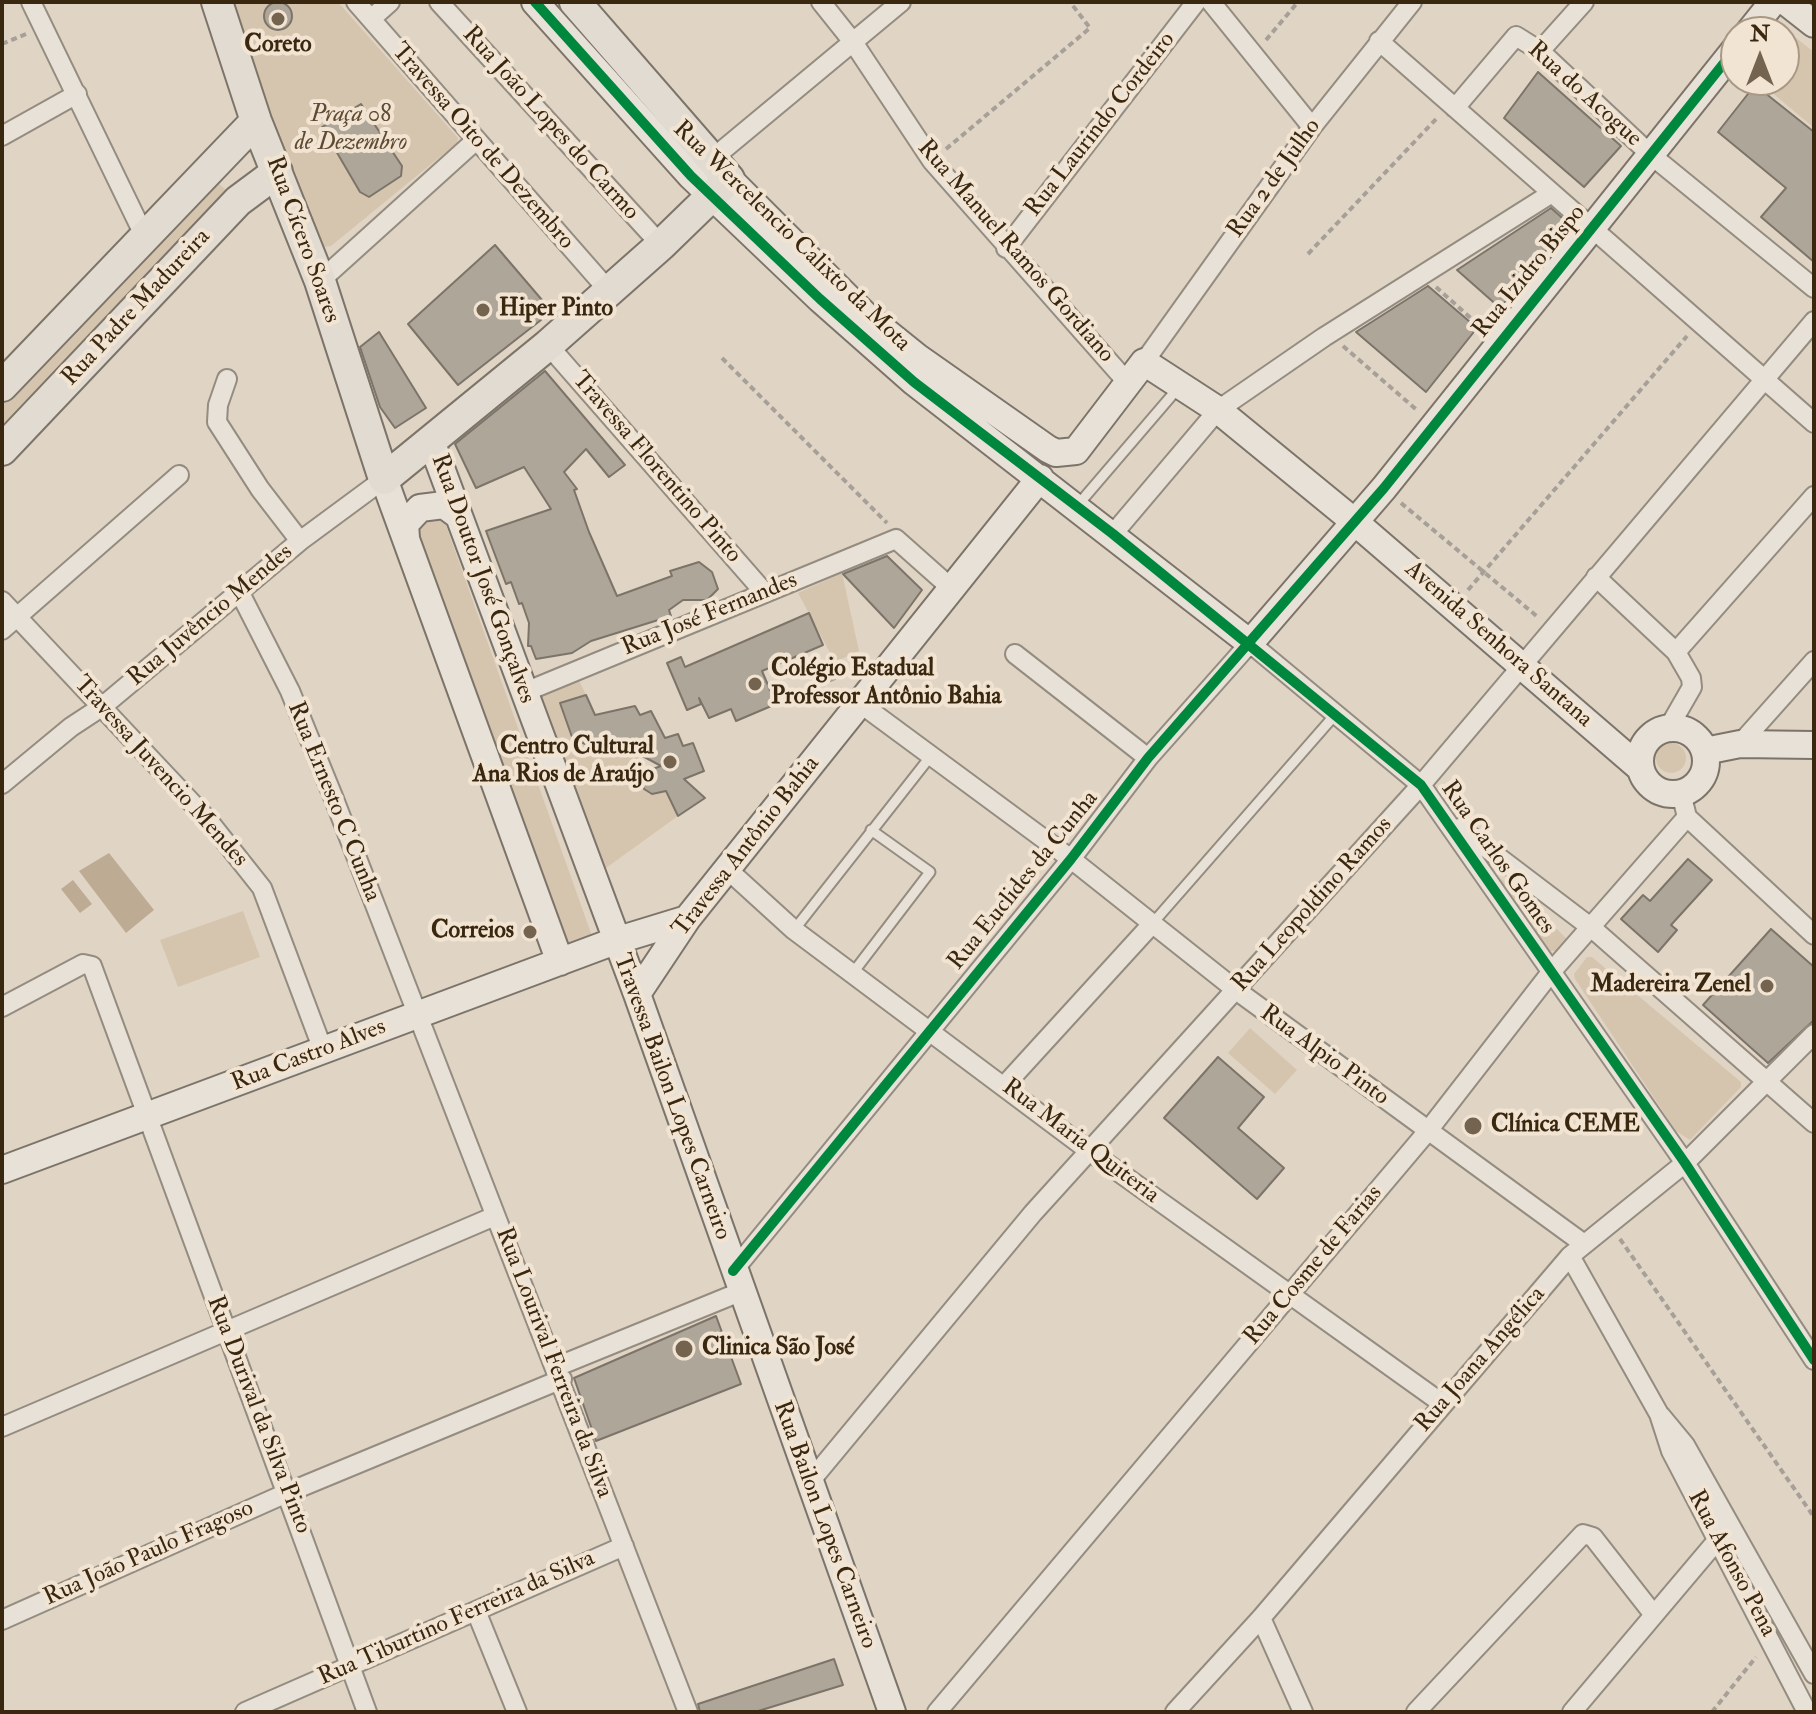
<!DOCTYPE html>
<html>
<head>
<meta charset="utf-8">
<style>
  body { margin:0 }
  #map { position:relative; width:1816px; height:1714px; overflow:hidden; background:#e0d4c4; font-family:"IM FELL Double Pica",serif }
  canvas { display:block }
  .frame { position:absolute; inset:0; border:4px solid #3a2710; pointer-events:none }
  .north { position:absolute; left:1720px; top:16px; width:80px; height:80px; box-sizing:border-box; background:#f2e4d2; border:2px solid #a89884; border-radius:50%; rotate:0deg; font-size:22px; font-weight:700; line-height:32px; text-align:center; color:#3a2710 }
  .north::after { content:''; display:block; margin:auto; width:28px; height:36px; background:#74644f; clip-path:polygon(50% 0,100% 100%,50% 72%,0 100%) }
</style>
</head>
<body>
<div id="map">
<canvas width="1816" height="1714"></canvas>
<div class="frame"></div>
<div class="north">N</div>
</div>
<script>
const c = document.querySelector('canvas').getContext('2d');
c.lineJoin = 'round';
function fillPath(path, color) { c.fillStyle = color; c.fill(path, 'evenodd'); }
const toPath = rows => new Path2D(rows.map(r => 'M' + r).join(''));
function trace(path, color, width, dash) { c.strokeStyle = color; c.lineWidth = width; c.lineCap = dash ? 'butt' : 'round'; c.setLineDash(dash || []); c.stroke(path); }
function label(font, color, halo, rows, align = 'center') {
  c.font = font + ' "IM FELL Double Pica",serif'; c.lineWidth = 8; c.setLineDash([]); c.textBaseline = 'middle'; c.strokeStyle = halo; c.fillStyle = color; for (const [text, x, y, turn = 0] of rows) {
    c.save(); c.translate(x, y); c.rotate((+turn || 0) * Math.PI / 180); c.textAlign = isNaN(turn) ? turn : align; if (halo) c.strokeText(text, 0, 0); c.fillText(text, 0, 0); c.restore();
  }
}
const green = toPath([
  [222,2,338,2,458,138,457,143,331,246,318,248],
  [1782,27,1814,52,1814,128,1757,80,1784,80,1784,32,1778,32],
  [211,177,233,196,2,438,2,394],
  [442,514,592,936,555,949,409,531],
  [842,573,859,651,835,662,798,593],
  [579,680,586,695,560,703,572,737,589,746,613,740,636,753,644,772,639,774,644,789,652,794,666,791,678,816,595,876,529,697],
  '1656 758a15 15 0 1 1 30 0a15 15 0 1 1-30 0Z',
  [1495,875,1516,889,1569,941,1562,951,1549,951,1508,897],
  [243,911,260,957,178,987,160,940],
  [1587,957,1592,957,1741,1082,1741,1087,1690,1140,1676,1131,1575,979,1574,974],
  [1250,1028,1297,1070,1275,1094,1228,1053]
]);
const water = toPath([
  [109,853,154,910,126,933,79,871],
  [73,880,92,904,80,913,61,889]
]);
const building = toPath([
  '264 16a14 14 0 1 1 28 0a14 14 0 1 1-28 0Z',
  [1538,72,1621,146,1584,187,1504,118,1538,72],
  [1755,85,1814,132,1814,262,1761,217,1786,188,1718,132,1755,85],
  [361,104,402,166,401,176,369,197,360,192,322,127,361,104],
  [1551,208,1568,223,1500,308,1457,270,1551,208],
  [495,245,542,300,541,320,458,385,408,324,495,245],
  [1428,286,1477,328,1426,392,1356,332,1428,286],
  [379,332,426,408,395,428,380,407,360,347,379,332],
  [545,371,625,465,609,477,586,449,564,472,577,489,574,490,589,532,617,596,672,576,670,571,699,562,712,572,718,589,707,600,683,600,669,610,671,616,591,641,572,653,536,659,531,646,528,646,529,623,522,603,519,604,511,582,506,584,486,531,551,509,524,467,476,488,455,444,545,371],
  [887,556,922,590,894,628,843,574,887,556],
  [809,613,823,645,762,671,776,704,736,721,731,709,709,718,699,698,701,704,687,710,667,663,681,657,685,667,809,613],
  [586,695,595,715,635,706,640,715,651,711,665,738,678,734,683,746,693,743,704,771,684,779,705,798,678,816,666,791,652,794,644,789,639,774,661,766,613,740,589,746,572,737,560,703,586,695],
  [1688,859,1712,880,1671,925,1677,930,1658,952,1621,919,1643,895,1650,901,1688,859],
  [1771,929,1814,967,1814,1020,1768,1063,1703,1005,1771,929],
  [1218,1057,1264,1097,1238,1128,1284,1168,1257,1199,1164,1118,1218,1057],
  [716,1316,741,1384,596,1441,574,1378,716,1316],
  [834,1659,843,1685,755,1712,700,1712,698,1704,834,1659]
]);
const path = toPath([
  [1266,40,1298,2],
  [2,44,26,34],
  [946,149,1090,28,1070,2],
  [1308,254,1438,117],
  [1436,287,1483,329],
  [1343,346,1418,411],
  [722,358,887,523],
  [1401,503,1539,618],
  [1468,590,1687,336],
  [784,701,844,674,855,674],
  [1620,1239,1814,1517],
  [1712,1712,1756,1657]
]);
const lane = toPath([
  [1077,506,1179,387],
  [1152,924,1334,716],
  [794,930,930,757],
  [852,974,930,872,871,830]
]);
const street = toPath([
  [31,2,144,235],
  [356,2,609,291],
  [439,2,661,245],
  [821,2,853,42,932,161,1127,382],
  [1211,2,1312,127],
  [371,19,390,2],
  [1379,41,1814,423],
  [1540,51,1584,2],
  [1455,108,1516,36,1540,51,1651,155,1814,288],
  [2,136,77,94],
  [706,164,901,2],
  [1006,248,1196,2],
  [320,281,475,141],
  [548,345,764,592],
  [1144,362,1312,127,1412,2],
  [227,379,218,405,217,422,260,489,300,541],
  [1113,534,1218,410,1324,337,1552,193],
  [1596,577,1676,652],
  [240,593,290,691,334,799,688,1712],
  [2,601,208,820,262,888,323,1050],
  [2,630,179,475],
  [1015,654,1148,758],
  [525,692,896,539,950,587],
  [861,704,1071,859,1236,990,1584,1244],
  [1669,727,1692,687,1691,678,1676,652,1814,496],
  [1740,744,1814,661],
  [2,784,71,727,103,706,300,541,384,479],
  [1681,793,1687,817,1814,935],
  [1460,828,1593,929,1814,1123],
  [727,869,794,930,1088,1150,1443,1404],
  [2,1007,83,964,92,966,367,1712],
  [1004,1086,1152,924],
  [1570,1256,1659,1414,1671,1451,1807,1712],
  [733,1271,1071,859,1148,758,1250,643,1421,785,1685,1163,1814,1360],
  [556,1367,740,1292],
  [1661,1416,1685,1445,1814,1674],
  [2,1427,495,1216],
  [808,1484,1033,1213,1421,785,1814,321],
  [476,1611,517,1712],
  [1261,1618,1303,1712],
  [2,1620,289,1492,562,1379],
  [245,1712,624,1546],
  [937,1712,1427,1132,1552,971,1687,817],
  [1175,1712,1261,1618,1570,1256,1685,1163,1814,1034],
  [1416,1712,1583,1534,1593,1537,1654,1615],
  [1572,1712,1725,1531]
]);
const secondary = toPath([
  [535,2,691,176,820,299,914,382,1250,643,1384,488,1736,48],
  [1786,2,1814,24],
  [1749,32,1773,2],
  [729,179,866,316,917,357,1048,449,1056,453,1076,451,1144,362,1218,410,1356,523,1640,768],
  [431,441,637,994,892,1712],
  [384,479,560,962],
  [406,538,405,524,420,508,444,505,459,516],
  '1640 761a33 33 0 1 1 66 0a33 33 0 1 1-66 0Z',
  [1705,751,1740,744,1814,745],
  [637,994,687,919,1040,478],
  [2,1170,615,941,687,919]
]);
const primary = toPath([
  [217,2,256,121,320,281,384,479,548,345,661,245,729,179,575,2],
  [2,386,256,121],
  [2,450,238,201,277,172]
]);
const cycleway = toPath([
  [535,2,691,176,820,299,914,382,1113,534,1421,785,1685,1163,1814,1360],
  [733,1271,1071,859,1148,758,1384,488,1736,48]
]);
const markers = [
  [278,19,8,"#74644f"],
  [483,310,8,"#74644f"],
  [755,684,8,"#74644f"],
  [670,762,8,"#74644f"],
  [530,932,8,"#74644f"],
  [1767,986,8,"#74644f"],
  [1473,1126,10,"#74644f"],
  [684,1349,10,"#74644f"]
];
const poiNames = [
  ["Coreto",278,46,"center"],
  ["Hiper Pinto",499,310],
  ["Colégio Estadual",771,670],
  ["Professor Antônio Bahia",771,698],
  ["Centro Cultural",654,748,"right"],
  ["Ana Rios de Araújo",654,776,"right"],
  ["Correios",514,932,"right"],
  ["Madereira Zenel",1751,986,"right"],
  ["Clínica CEME",1491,1126],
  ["Clinica São José",702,1349]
];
const streetNames = [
  ["Rua do Acogue",1584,95,42],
  ["Rua João Lopes do Carmo",550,124,48],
  ["Rua Laurindo Cordeiro",1101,125,-52],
  ["Travessa Oito de Dezembro",482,147,49],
  ["Rua 2 de Julho",1275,179,-54],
  ["Rua Wercelencio Calixto da Mota",791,237,44],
  ["Rua Cícero Soares",302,240,70],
  ["Rua Manuel Ramos Gordiano",1015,252,49],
  ["Rua Izidro Bispo",1530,272,-51],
  ["Rua Padre Madureira",137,308,-47],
  ["Travessa Florentino Pinto",656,468,49],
  ["Rua Doutor José Gonçalves",482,579,70],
  ["Rua José Fernandes",710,615,-22],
  ["Rua Juvêncio Mendes",211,616,-40],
  ["Avenida Senhora Santana",1498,645,41],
  ["Travessa Juvencio Mendes",160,772,48],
  ["Rua Ernesto C Cunha",333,802,68],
  ["Travessa Antônio Bahia",747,847,-52],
  ["Rua Carlos Gomes",1497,858,55],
  ["Rua Euclides da Cunha",1024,881,-51],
  ["Rua Leopoldino Ramos",1313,905,-48],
  ["Rua Castro Alves",309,1056,-21],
  ["Rua Alpio Pinto",1324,1056,36],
  ["Travessa Bailon Lopes Carneiro",671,1097,70],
  ["Rua Maria Quiteria",1080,1142,37],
  ["Rua Cosme de Farias",1314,1266,-50],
  ["Rua Joana Angélica",1481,1360,-49],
  ["Rua Lourival Ferreira da Silva",553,1363,69],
  ["Rua Durival da Silva Pinto",258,1415,69],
  ["Rua Bailon Lopes Carneiro",824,1525,70],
  ["Rua João Paulo Fragoso",149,1554,-24],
  ["Rua Afonso Pena",1731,1564,62],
  ["Rua Tiburtino Ferreira da Silva",457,1619,-24]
];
const parkNames = [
  ["Praça 08",351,116],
  ["de Dezembro",351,144]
];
fillPath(green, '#d6c5ae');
fillPath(water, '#beab94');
fillPath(building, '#afa69a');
trace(building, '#7d7469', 2);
trace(lane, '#958c80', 13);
trace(street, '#958c80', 22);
trace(secondary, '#7d7469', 30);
trace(primary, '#7d7469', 34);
trace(path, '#a6a098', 4, [6, 4]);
trace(lane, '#e7e1d8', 9);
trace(street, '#e7e1d8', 18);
trace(secondary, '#e7e1d8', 26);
trace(primary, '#e2dbd2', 30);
trace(cycleway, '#00873e', 10);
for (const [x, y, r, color] of markers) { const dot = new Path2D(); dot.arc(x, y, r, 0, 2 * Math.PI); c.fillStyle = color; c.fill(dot); trace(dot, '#f2e4d2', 3); }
label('bold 24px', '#3a2710', '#f2e4d2', poiNames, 'left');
label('24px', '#3a2710', '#f2e4d2', streetNames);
label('italic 24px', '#5f4b33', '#f2e4d2', parkNames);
</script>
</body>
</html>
